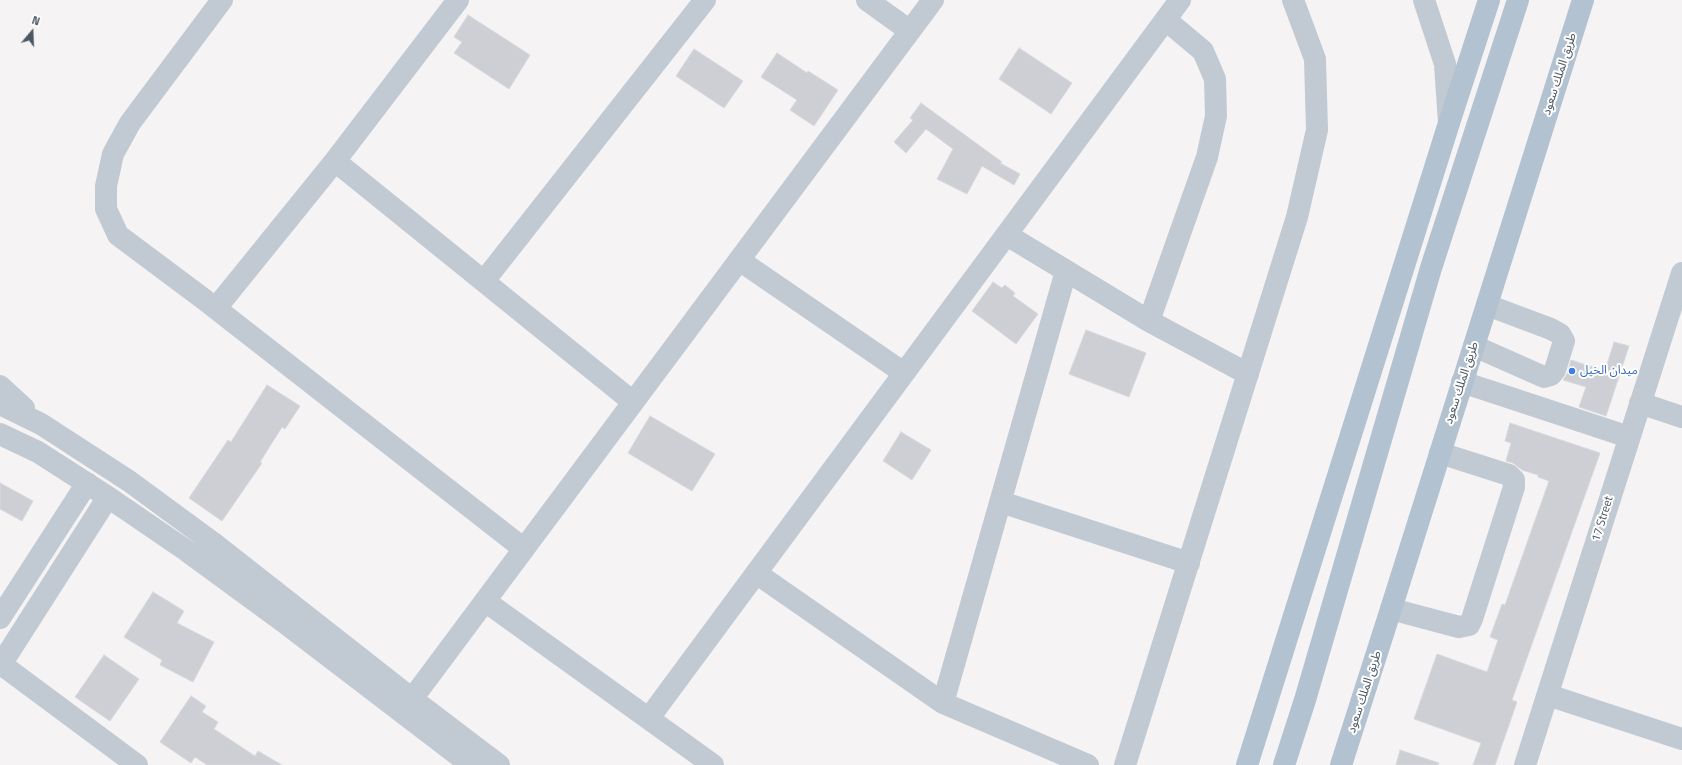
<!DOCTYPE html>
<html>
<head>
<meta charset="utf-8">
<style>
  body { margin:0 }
  #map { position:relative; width:1682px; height:765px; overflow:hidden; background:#f5f3f3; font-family:"Titillium Web",sans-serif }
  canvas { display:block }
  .north { position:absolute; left:12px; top:12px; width:40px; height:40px; -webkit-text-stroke:3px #fff; paint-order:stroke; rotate:19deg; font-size:11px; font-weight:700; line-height:16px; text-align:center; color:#4a5661 }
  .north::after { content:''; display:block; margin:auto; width:14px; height:18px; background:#4a5661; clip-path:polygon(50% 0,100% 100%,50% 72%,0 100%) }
</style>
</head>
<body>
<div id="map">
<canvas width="1682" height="765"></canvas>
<div class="north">N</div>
</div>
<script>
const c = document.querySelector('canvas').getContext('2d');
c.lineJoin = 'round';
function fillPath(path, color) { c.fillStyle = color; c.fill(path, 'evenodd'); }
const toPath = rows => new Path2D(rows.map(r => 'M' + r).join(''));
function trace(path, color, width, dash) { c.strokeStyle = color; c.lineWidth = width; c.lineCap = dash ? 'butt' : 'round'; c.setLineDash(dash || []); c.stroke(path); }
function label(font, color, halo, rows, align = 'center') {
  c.font = font + ' "Titillium Web","Noto Sans Arabic",sans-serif'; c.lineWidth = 4; c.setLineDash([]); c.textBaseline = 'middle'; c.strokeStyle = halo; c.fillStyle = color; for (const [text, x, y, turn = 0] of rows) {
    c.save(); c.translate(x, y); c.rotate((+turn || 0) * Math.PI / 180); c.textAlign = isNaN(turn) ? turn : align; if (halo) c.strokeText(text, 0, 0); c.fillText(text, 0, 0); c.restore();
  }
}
const building = toPath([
  [468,15,530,55,509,89,454,53,462,42,454,37,468,15],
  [1019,48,1072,83,1051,114,999,79,1019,48],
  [694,49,743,81,724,108,676,76,694,49],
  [777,53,807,73,808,71,838,90,814,126,790,110,797,100,761,77,777,53],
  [921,103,1002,162,1000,163,1020,174,1014,185,982,166,967,194,937,179,953,149,926,129,906,153,894,142,913,120,910,118,921,103],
  [993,282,1002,288,1005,285,1015,293,1013,296,1038,314,1016,344,972,311,993,282],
  [1086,330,1146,353,1129,397,1069,374,1086,330],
  [1614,342,1629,346,1606,416,1579,407,1586,387,1563,380,1567,374,1571,360,1605,371,1614,342],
  [267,385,300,406,285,429,282,427,260,462,262,463,222,521,189,498,228,440,231,442,267,385],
  [650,416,715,454,692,491,628,453,650,416],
  [1510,423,1600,453,1512,700,1517,702,1495,765,1473,765,1481,743,1414,719,1437,654,1487,672,1498,640,1490,637,1502,604,1505,605,1549,481,1538,477,1538,475,1522,470,1513,463,1506,461,1511,443,1505,441,1510,423],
  [901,432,931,450,912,480,883,461,901,432],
  [0,483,33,501,22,521,0,509,0,483],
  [153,592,184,611,177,623,214,642,193,682,160,665,162,660,124,637,153,592],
  [104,655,139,679,110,721,75,697,104,655],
  [191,696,206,706,202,712,218,722,214,729,255,756,258,751,282,765,207,765,195,757,191,763,160,742,191,696],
  [1400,750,1439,763,1438,765,1396,765,1400,750]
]);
const minor = toPath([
  [222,0,130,123,113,154,106,186,106,209,118,235,205,300,524,549],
  [867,0,910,31],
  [1424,0,1445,64,1449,123],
  [335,161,633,402],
  [1007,235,1149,321,1248,374],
  [739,260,904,373],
  [484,281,705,0],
  [216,308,335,161,458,0],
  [1149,321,1207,157,1216,116,1215,79,1203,51,1166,20],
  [1474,346,1544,377,1551,375,1555,370,1564,341,1560,334,1551,329,1487,305],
  [1462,382,1629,437],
  [0,386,24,408],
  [1640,403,1682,417],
  [0,404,41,424,129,481,212,542,412,699,499,765],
  [0,434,38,452,108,497,187,551,284,622,471,765],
  [1001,502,1189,563],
  [756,573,943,703,1088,765],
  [485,601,713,765],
  [1391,609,1459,627,1469,625,1472,619,1514,487,1514,480,1509,475,1440,453],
  [0,618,87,483],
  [1,664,137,765],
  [0,666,108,497],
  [1548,695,1682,739],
  [412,699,933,0],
  [943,703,1066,271],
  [649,718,1180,0],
  [1125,765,1297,217,1317,130,1315,59,1293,0],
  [1525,765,1682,273]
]);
const major = toPath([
  [1247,765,1449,123,1489,0],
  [1284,765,1305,700,1431,268,1518,0],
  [1341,765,1391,609,1583,0]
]);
const markers = [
  [1572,371,4,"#3f7fe0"]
];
const streetNames = [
  ["طريق الملك سعود",1560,74,-72],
  ["طريق الملك سعود",1462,383,-72],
  ["17 Street",1603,519,-73],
  ["طريق الملك سعود",1365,692,-72]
];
const shopNames = [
  ["ميدان الخيل",1580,371]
];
fillPath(building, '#cdcfd5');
trace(building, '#d7d9de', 1);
trace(minor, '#c1cad2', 22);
trace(major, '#b3c2d1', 22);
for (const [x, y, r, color] of markers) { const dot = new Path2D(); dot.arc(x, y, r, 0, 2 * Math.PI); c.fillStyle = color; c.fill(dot); trace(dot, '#fff', 1.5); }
label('12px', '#4a5661', '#fff', streetNames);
label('12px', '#366cbe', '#fff', shopNames, 'left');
</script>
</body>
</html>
